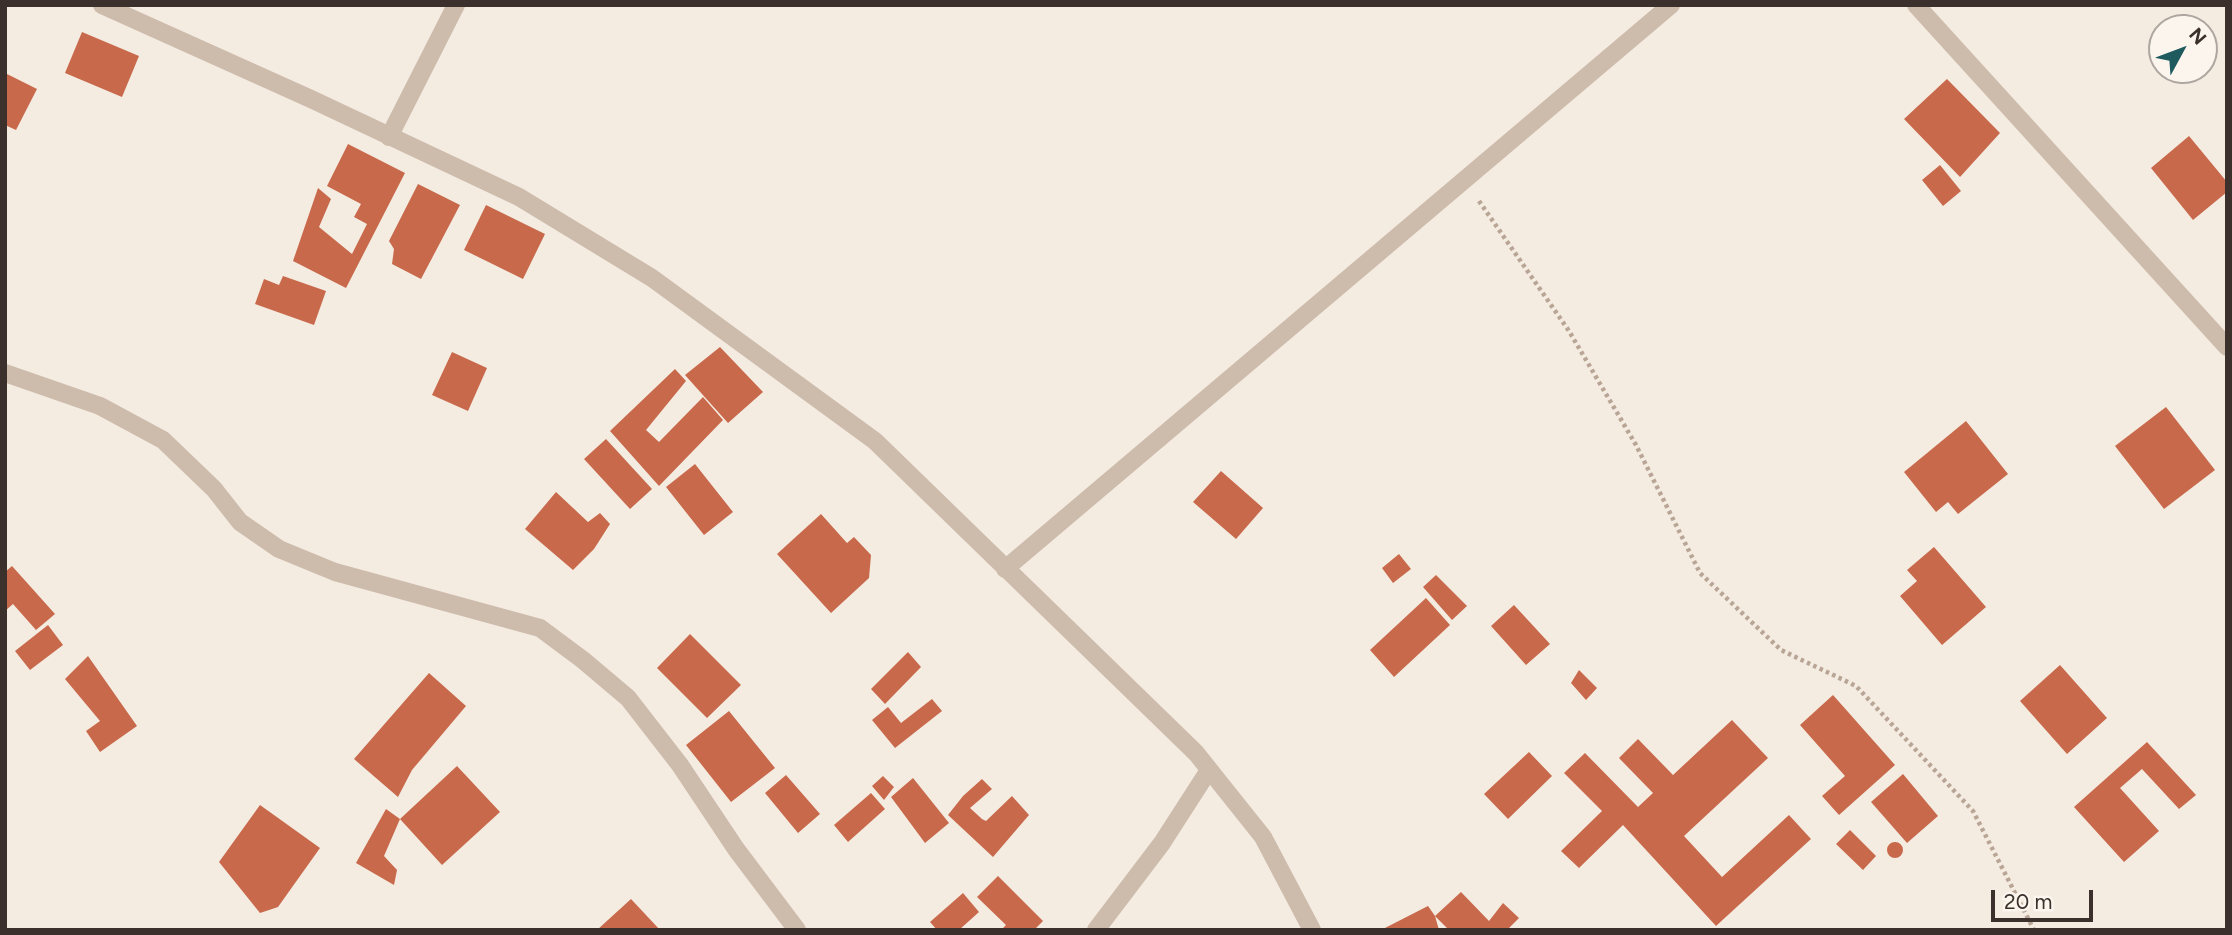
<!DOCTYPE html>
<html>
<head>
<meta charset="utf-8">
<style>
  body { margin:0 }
  #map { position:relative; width:2232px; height:935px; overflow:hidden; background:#f4ebe1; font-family:Figtree,sans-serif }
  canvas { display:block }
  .frame { position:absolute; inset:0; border:7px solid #3b302b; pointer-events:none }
  .north { position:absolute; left:2148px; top:14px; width:70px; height:70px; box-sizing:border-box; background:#fbf5ee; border:2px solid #aea6a0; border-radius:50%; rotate:49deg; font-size:19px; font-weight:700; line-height:28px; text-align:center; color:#3b302b }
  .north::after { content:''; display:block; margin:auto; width:24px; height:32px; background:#1f5a5e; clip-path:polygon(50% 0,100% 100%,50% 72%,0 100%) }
  .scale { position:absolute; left:1991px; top:890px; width:102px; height:32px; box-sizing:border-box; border:4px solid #3b302b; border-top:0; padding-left:9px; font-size:21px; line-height:24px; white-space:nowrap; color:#3b302b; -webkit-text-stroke:5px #fbf5ee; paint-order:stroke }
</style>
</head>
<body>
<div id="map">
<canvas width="2232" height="935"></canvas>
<div class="frame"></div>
<div class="north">N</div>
<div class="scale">20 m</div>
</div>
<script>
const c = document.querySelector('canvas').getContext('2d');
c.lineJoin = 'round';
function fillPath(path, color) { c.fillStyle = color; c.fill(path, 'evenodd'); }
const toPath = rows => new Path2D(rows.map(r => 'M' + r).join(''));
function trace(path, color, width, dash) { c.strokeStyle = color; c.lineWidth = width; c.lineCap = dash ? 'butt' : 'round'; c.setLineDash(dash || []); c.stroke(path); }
const building = toPath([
  [82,32,139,56,122,97,65,73],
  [5,73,37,89,16,130,5,125],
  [1947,79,2000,133,1960,177,1904,119],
  [2189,136,2227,182,2227,192,2193,220,2151,168],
  [348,144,405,173,346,288,293,261,318,188,331,199,319,227,352,254,367,224,354,217,361,204,327,186],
  [1940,165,1961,191,1943,206,1922,180],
  [418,184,460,205,421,279,392,264,394,249,389,241],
  [486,205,545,234,523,279,464,250],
  [283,276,326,291,314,325,255,304,264,279,279,285],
  [720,347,763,392,728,423,685,375],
  [452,352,487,368,468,411,432,395],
  [675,369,686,381,646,430,659,442,703,397,723,420,659,486,610,431],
  [2166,407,2215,470,2164,509,2115,446],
  [1966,421,2008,474,1958,514,1948,502,1936,512,1904,472],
  [606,439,652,489,630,509,584,459],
  [695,464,733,512,704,535,666,487],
  [1221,471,1263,508,1236,539,1193,502],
  [556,492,588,522,600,513,610,524,594,549,573,570,525,529],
  [821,514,847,543,854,537,871,555,869,578,831,613,777,554],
  [1934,547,1986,607,1942,645,1900,596,1917,581,1907,570],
  [1399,554,1411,569,1393,583,1382,568],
  [12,566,55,614,36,630,13,604,5,611,5,572],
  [1436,575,1467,606,1452,620,1423,587],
  [1426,598,1450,625,1394,677,1370,650],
  [1514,605,1550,644,1526,665,1491,626],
  [48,625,63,645,30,670,15,651],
  [690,634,741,685,707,718,657,668],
  [908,652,921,667,885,704,871,689],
  [88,656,137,726,100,752,86,731,100,721,65,679],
  [2060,665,2107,718,2067,754,2020,701],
  [1579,670,1597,688,1586,700,1571,683],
  [429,673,466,706,412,770,398,797,354,759],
  [1833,695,1895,765,1839,815,1822,796,1845,776,1800,725],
  [932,699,942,711,895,748,872,720,888,707,901,723],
  [729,711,775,768,731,802,686,745],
  [1732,720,1768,758,1684,836,1722,877,1789,815,1811,839,1716,926,1623,825,1579,868,1561,851,1602,811,1564,773,1585,753,1638,807,1653,793,1619,758,1638,739,1673,775],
  [2147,742,2196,795,2179,809,2142,769,2120,788,2159,831,2124,862,2074,807],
  [1529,752,1552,776,1508,819,1484,794],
  [457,766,500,812,442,865,400,819],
  [1903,774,1938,816,1907,843,1871,802],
  [786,775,820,814,798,833,765,793],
  [883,776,894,787,884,800,872,786],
  [913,778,949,823,925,843,891,797],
  [982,779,992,789,970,808,982,819,986,821,1012,796,1029,815,993,857,948,815,963,796],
  [871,793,885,809,848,842,834,825],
  [260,805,320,848,278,907,260,913,219,862],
  [386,809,400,819,384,856,397,870,394,885,356,863],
  [1850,830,1876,856,1863,870,1836,844],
  '1887 850a8 8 0 1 1 16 0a8 8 0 1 1-16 0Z',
  [998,876,1043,921,1034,930,1001,930,1006,925,977,897],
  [1461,892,1489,921,1503,903,1519,918,1507,930,1449,930,1435,916,1439,930,1381,930,1428,906,1435,916],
  [963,893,979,912,959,930,937,930,930,922],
  [631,899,660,930,597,930]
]);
const path = toPath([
  [1479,201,1569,331,1636,445,1700,573,1781,650,1856,686,1973,811,2034,930]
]);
const minor = toPath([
  [102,5,311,99,519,197,652,278,875,441,1196,753,1263,837,1312,930],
  [1916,5,2227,347],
  [389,137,456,5],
  [5,373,100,406,163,440,214,489,240,522,279,549,335,572,540,628,583,660,628,698,680,765,736,849,797,930],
  [1005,569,1671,5],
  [1096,930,1162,843,1209,770]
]);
fillPath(building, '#c8694b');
trace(path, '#b9a596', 4.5, [3.5, 3.5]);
trace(minor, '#cdbbac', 18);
</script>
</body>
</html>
